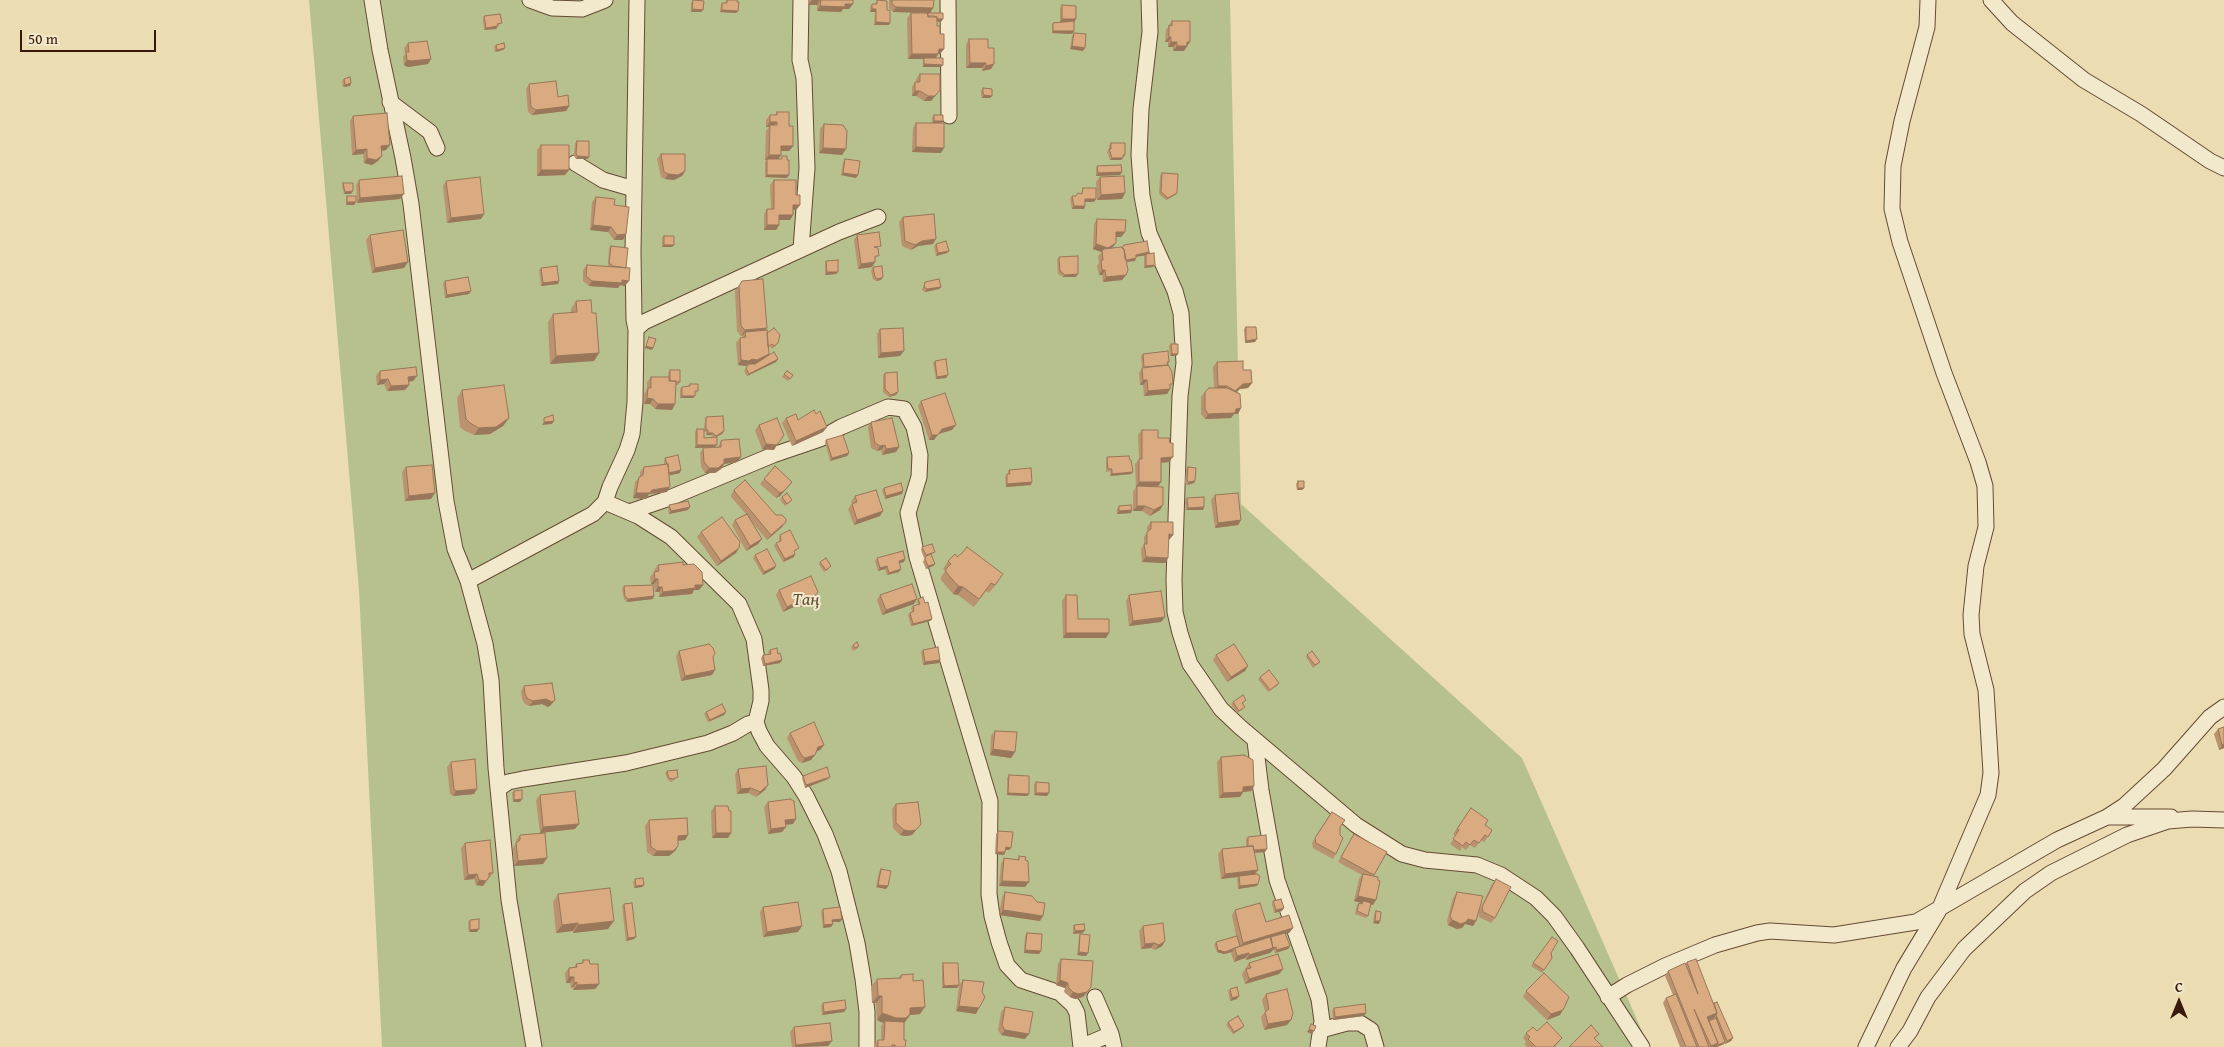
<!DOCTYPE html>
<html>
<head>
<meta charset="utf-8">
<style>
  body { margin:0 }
  #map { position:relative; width:2224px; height:1047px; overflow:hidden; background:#ebddb1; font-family:"Gentium Book Plus",serif }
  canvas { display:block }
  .north { position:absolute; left:2154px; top:977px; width:50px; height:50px; -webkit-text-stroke:4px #f2e9cc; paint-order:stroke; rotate:0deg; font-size:14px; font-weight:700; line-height:20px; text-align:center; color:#38190b }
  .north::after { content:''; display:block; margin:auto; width:18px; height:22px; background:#38190b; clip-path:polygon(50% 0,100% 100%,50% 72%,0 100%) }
  .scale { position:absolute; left:20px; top:30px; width:136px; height:22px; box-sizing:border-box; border:2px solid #38190b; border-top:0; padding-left:6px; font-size:15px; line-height:18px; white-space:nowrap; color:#38190b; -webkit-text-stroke:4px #f2e9cc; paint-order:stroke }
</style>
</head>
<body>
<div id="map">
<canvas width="2224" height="1047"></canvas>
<div class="north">С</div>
<div class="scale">50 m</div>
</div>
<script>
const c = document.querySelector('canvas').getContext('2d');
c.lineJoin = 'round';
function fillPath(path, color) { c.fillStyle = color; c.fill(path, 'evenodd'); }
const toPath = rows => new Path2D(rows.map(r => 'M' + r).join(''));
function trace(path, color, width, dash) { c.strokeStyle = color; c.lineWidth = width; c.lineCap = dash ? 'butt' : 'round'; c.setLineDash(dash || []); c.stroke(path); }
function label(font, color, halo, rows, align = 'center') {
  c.font = font + ' "Gentium Book Plus",serif'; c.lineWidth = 4; c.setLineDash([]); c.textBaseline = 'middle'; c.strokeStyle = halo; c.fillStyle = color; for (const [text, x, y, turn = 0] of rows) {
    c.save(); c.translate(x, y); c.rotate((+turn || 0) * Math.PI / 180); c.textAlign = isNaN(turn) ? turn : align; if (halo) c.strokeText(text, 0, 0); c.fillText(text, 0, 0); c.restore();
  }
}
const green = toPath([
  [309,0,1230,0,1241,504,1522,758,1649,1047,382,1047,359,590]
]);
const street = toPath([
  [372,0,380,50,403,158,411,204,446,501,455,549,468,581,485,644,491,680,496,768,509,900,534,1047],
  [530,0,552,8,582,9,605,0],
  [948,0,949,116],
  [1149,0,1150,32,1141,109,1139,155,1142,196,1149,233,1175,291,1181,313,1184,363,1180,396,1174,580,1175,612,1180,633,1190,664,1221,709,1240,727,1356,825,1402,854,1425,860,1477,865,1501,875,1536,898,1554,916,1577,948,1642,1047],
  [1991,0,2012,23,2084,80,2141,114,2210,161,2224,168],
  [390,102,430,132,437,148],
  [575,163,603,180,634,189],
  [801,249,807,168,804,78,800,60,801,0],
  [636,329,644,322,839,232,878,217],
  [605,502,638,516,671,537,739,604,754,639,761,690,761,701,756,722,759,731,767,746,794,777,806,796,825,834,839,871,857,943,863,979,867,1012,867,1047],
  [629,512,667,499,773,455,820,439,841,427,888,407,904,409,914,427,920,455,919,477,908,513,917,557,990,801,989,894,992,916,999,942,1007,965,1021,980,1060,993,1073,1005,1077,1013,1081,1047],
  [468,581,593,514,605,502,610,487,627,450,632,434,635,402,636,329,634,320,633,252,637,0],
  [1255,741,1261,790,1277,880,1319,999,1322,1021,1318,1047],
  [498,789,508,782,523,779,626,763,708,743,733,733,748,724,756,722],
  [2109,817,2171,817],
  [1095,997,1111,1034,1114,1047],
  [1608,997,1627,985,1665,966,1715,945,1757,933,1770,931,1834,935,1916,922,2057,840,2107,817,2124,806,2164,769,2210,717,2224,707],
  [1321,1030,1347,1023,1360,1023,1371,1030,1376,1047],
  [1081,1047,1111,1034],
  [1866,1047,1904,968,1939,910,1988,795,1991,773,1986,690,1972,634,1971,615,1976,566,1986,527,1985,486,1978,462,1944,373,1900,242,1892,209,1893,166,1902,121,1927,27,1928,0],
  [1898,1047,1910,1031,1928,997,1964,949,2025,891,2051,873,2127,835,2168,821,2192,819,2224,820]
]);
const wall = toPath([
  [693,0,703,10,701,12,691,12,691,3],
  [726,0,737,0,738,11,736,13,720,12,721,5,722,3,725,3],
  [809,0,853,0,849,9,843,9,841,12,817,11,817,5,808,5],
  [877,0,887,10,889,25,874,25,875,12,870,12,870,7,872,4,875,4],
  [889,0,934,0,933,8,930,13,893,12,889,9],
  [1062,5,1076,19,1074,22,1074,31,1072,34,1052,33,1052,25,1053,23,1064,22,1060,22,1060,8],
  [911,13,941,22,937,21,937,26,940,34,944,49,940,54,938,54,936,58,941,67,923,67,923,60,924,59,908,59,907,18],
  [484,16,500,25,498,26,496,29,484,30,483,19],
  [1172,21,1187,45,1184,51,1173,51,1173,47,1168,47,1168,42,1165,42,1166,30],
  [1074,33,1083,51,1070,49,1072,36],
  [969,39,988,48,994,64,991,69,982,71,982,68,966,68,966,44],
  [408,43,431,59,428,64,408,67,404,65,403,57,405,54,404,48],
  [496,45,505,48,503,50,495,52,494,47],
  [920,74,940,90,931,101,924,101,916,96,912,96,912,87,915,82,916,82,916,79],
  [344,79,351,83,350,86,343,87,342,81],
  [529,84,558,97,569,106,566,111,532,115,528,112,526,89],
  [983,88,992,96,990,98,982,98,981,95,981,90],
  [777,112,789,126,793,146,789,151,781,151,778,159,781,159,782,156,787,160,789,175,787,178,765,177,765,162,766,160,765,160,766,131,769,127,766,127,766,120,770,115,775,115],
  [934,115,941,123,941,153,912,152,913,128,916,123,932,123,932,118],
  [353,116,386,150,382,151,378,161,372,165,364,163,363,154,352,155,350,121],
  [824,124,846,149,842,155,819,153,820,129],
  [577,141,589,157,587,159,576,159,574,156,575,143],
  [1111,143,1125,155,1121,160,1110,160,1107,152,1109,149,1109,145],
  [541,145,565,175,537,176,537,150],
  [661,154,685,171,682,176,674,180,665,179,661,177,657,159],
  [845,159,856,178,841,175,843,162],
  [1097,166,1122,172,1120,175,1096,176,1096,169],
  [1162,173,1175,195,1166,200,1159,194,1160,176],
  [1100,177,1125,193,1122,199,1097,200,1096,182],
  [359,180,400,199,357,203,356,185],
  [774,180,796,195,800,205,796,210,793,210,793,215,790,220,779,220,779,225,776,230,764,230,764,214,767,209,771,209,770,185],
  [446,181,484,214,481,219,447,223,443,186],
  [343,183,351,194,344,194,342,186],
  [1083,188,1096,199,1094,202,1085,202,1085,206,1084,209,1072,209,1070,199,1072,196,1076,196,1078,193,1081,194],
  [347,196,356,202,354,205,346,205,346,199],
  [596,197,614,205,623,240,614,240,608,232,590,230,592,202],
  [903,217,933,244,918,246,911,250,902,246,899,222],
  [1097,219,1125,232,1121,237,1116,237,1116,243,1112,248,1122,248,1124,245,1148,254,1155,265,1153,267,1144,268,1144,257,1145,255,1136,257,1135,261,1126,262,1126,275,1122,280,1103,282,1102,275,1099,275,1097,266,1099,263,1098,256,1102,252,1093,249,1094,224],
  [370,235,404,268,372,273,366,240],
  [857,235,878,250,875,261,872,267,858,269,854,240],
  [664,236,672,247,662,247,662,238],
  [936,244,949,251,947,253,936,256,934,246],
  [611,246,625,286,620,285,618,288,589,286,583,281,583,270,587,265,609,267,608,266,609,248],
  [1059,257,1076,277,1063,277,1058,274,1057,260],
  [826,261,836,274,825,275,825,263],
  [873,267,881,280,876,281,873,279,871,270],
  [541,268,559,281,558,284,541,286,539,270],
  [445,281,469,294,445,298,443,283],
  [742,281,766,330,767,333,776,346,772,349,770,346,768,348,769,354,766,357,778,359,776,362,747,376,744,371,749,364,746,366,738,365,736,343,740,338,742,338,743,335,741,336,737,331,735,291],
  [925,282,941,287,939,289,925,292,922,290,924,284],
  [576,301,599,353,594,361,550,364,548,322,553,314,571,313,571,309],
  [1246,327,1255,342,1245,343,1244,329],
  [880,329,900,356,878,358,877,334],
  [1171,344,1178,354,1176,356,1170,356,1169,346],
  [1143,354,1169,362,1168,365,1170,388,1167,394,1144,396,1143,385,1140,385,1139,373,1142,368,1141,356],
  [935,361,946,378,936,379,933,363],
  [1217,362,1243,370,1252,383,1248,388,1240,389,1236,392,1238,414,1234,414,1231,418,1205,419,1201,414,1201,397,1205,392,1214,388,1213,367],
  [670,370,680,382,678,385,676,385,675,404,672,410,655,409,650,404,644,404,644,394,647,389,647,382,651,377,668,377,668,373],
  [380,371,417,376,413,381,409,382,405,390,387,391,384,384,377,385,376,376],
  [787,371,793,375,788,381,782,377],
  [885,373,898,392,896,395,889,397,883,392,883,375],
  [690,384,698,391,696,393,695,393,695,396,693,398,680,398,680,389,682,387,688,386],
  [462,390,509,418,503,426,490,434,474,435,465,431,460,427,457,398],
  [921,401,952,430,938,434,934,440,929,440,918,406],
  [816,414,827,427,823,432,792,446,782,423,786,418,798,420],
  [706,417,724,431,722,434,716,437,715,447,718,447,721,441,737,462,724,464,721,469,715,473,705,473,701,467,700,453,704,448,695,448,695,432,697,429,704,429,705,420],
  [704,432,706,432,706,435,711,435,713,437,704,438],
  [871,422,899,447,896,452,882,455,881,450,877,451,871,448,868,427],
  [759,425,774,450,762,449,755,430],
  [1142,430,1158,438,1169,462,1161,463,1161,482,1158,487,1163,505,1160,510,1150,516,1142,511,1133,511,1133,492,1136,487,1135,464,1139,459,1138,435],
  [826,440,849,453,847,456,830,461,825,442],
  [1107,457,1130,460,1133,472,1131,474,1110,476,1110,471,1106,472,1106,460],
  [665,458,680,473,669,475,667,492,649,494,646,499,633,498,635,482,640,477,640,472,644,467,664,464,664,461],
  [406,467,431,499,405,501,402,472],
  [1188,467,1194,483,1187,485,1185,483,1186,469],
  [1009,470,1031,485,1006,487,1005,477,1007,474,1008,474,1008,472],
  [764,479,792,482,780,496,776,498,760,484],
  [1298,481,1304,488,1302,490,1297,490,1296,484],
  [884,488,903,491,902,494,885,499,882,490],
  [734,490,782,527,767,540,752,522,762,539,758,544,746,551,732,525,735,520,746,514,731,497,731,495],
  [1215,495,1241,520,1238,525,1215,528,1211,500],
  [855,496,880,516,854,525,848,509,852,504,851,502],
  [782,497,790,502,785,506,780,500],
  [1187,498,1204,507,1203,510,1186,510,1185,501],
  [669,505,688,510,669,514,668,508],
  [1119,506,1131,513,1117,514,1117,509],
  [1151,522,1173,535,1168,540,1168,558,1165,563,1142,562,1141,549,1144,544,1144,537,1147,532,1147,527],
  [701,532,736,553,717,566,697,537],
  [780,535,799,548,797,550,794,552,794,557,783,562,774,546,776,543,779,542,779,537],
  [922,547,935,552,931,555,935,564,933,566,926,569,923,562,925,557,924,558,921,550],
  [755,555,776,566,774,569,763,575,753,558],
  [957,557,998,582,989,593,986,591,974,607,958,595,953,594,941,580,941,577,945,571,943,569,948,561],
  [877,558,905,559,904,562,899,563,899,572,887,575,885,569,878,571,875,561],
  [820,562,829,569,824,572,819,564],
  [658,565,683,565,703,585,699,590,694,590,692,594,659,597,659,592,655,592,654,584,651,584,650,577,655,571,654,570],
  [624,586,653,599,627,602,624,599,622,589],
  [779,590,814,597,805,607,796,606,783,612,776,595],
  [880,595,914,604,882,615,877,600],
  [1066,595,1078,619,1109,633,1106,638,1063,638,1062,601],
  [1129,595,1165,617,1161,622,1129,626,1126,601],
  [918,599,925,603,932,619,930,621,911,626,908,615,910,613,912,612,911,608,913,606,918,605,917,601],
  [853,645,859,646,857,649,853,651,851,647],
  [770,650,778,654,780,663,763,666,761,658,763,655,769,654,768,652],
  [923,650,939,663,923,665,921,652],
  [679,651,713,657,715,670,712,675,681,681,676,656],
  [1216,655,1245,671,1227,682,1213,660],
  [1307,655,1320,662,1318,664,1313,668,1306,657],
  [1260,677,1279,683,1277,686,1268,692,1258,679],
  [524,686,555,700,551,705,548,707,542,704,529,706,525,704,522,699,521,691],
  [1233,702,1244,703,1243,704,1243,709,1237,713,1231,704],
  [706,712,726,712,724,715,708,722,704,714],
  [2224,727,2224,748,2219,750,2214,734,2218,729],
  [995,731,1015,752,1011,758,990,755,991,736],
  [790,733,824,745,820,750,816,752,811,760,802,763,798,761,787,738],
  [1221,757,1254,786,1251,791,1243,792,1240,797,1219,798,1217,762],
  [451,762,474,794,453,796,450,794,447,767],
  [738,769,768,785,765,790,756,797,748,793,737,794,735,774],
  [667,771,676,779,671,782,668,780,665,773],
  [1009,775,1029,794,1027,796,1007,795,1007,778],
  [803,776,830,777,828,779,805,788,802,778],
  [1036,782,1047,796,1034,795,1034,785],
  [514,791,522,799,520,802,513,802,512,793],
  [540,795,575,829,540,833,536,800],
  [768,802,793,824,786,825,782,832,768,834,764,807],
  [896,804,917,829,912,835,906,836,900,835,893,828,892,809],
  [715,806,728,838,712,838,711,811],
  [1471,808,1485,825,1492,830,1484,842,1481,840,1475,848,1470,845,1466,850,1462,847,1460,851,1450,844,1456,836,1453,834],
  [1328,817,1340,827,1336,854,1333,859,1313,848,1312,843],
  [649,820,688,835,685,840,678,841,678,846,675,851,669,856,653,856,647,852,645,826],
  [998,831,1011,848,1009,850,1006,850,1004,855,995,854,996,834],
  [1354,834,1387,852,1374,876,1373,905,1371,905,1368,916,1366,918,1355,914,1357,905,1359,903,1362,903,1354,901,1359,879,1362,875,1338,862],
  [520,835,547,858,543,864,514,866,513,848,516,843,516,840],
  [1248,837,1265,852,1254,853,1258,870,1255,875,1258,884,1257,886,1238,889,1237,879,1238,877,1221,879,1218,854,1222,849,1246,846,1246,839],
  [465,843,493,873,483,886,476,885,474,879,464,880,461,848],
  [1019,856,1025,887,999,886,1001,864,1004,858,1017,860],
  [881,869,888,886,886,889,876,887,879,872],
  [635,879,644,885,642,887,634,888,633,882],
  [1496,879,1495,918,1491,923,1479,917,1479,912,1473,926,1465,924,1462,928,1457,929,1448,925,1447,921,1453,898,1457,892,1479,911,1492,884],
  [1005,892,1040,921,999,915,1002,897],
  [558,894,608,929,573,933,573,931,556,933,553,902],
  [1273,901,1282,911,1274,913,1272,904],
  [624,904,636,937,634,939,626,941,622,906],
  [763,907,798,932,763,937,760,912],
  [823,909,842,919,840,922,833,922,833,924,831,927,823,928,821,912],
  [1235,910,1266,922,1293,928,1289,933,1285,934,1290,946,1288,949,1275,953,1274,950,1272,950,1270,953,1246,960,1245,958,1234,962,1231,953,1232,952,1224,954,1217,952,1214,945,1216,942,1236,936,1232,915],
  [1376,911,1379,924,1373,923,1374,914],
  [470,920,477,932,469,932,468,922],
  [1074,925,1083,933,1073,934,1073,927],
  [1143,926,1165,941,1162,946,1155,950,1151,948,1141,949,1139,931],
  [1027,933,1041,951,1039,954,1024,953,1025,936],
  [1080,934,1088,953,1086,956,1077,955,1079,936],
  [1552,937,1551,953,1552,958,1542,973,1531,966],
  [1061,959,1088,992,1083,997,1075,999,1070,997,1064,992,1065,988,1056,985,1058,964],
  [583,960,590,964,599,984,595,989,573,990,573,987,571,988,570,983,566,983,565,973,569,968,574,968,576,964,581,964],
  [1687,962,1714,1003,1733,1038,1731,1041,1725,1044,1725,1043,1724,1044,1718,1047,1680,1047,1663,1003,1666,998,1673,995,1665,976,1668,971,1685,964],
  [943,963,959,985,957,988,942,988,942,966],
  [1249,963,1283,969,1279,974,1245,984,1242,974],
  [901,975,913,981,920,1014,910,1015,904,1023,904,1040,905,1047,874,1047,874,1045,878,1040,881,1040,881,1026,883,1023,877,1020,876,1003,872,1003,871,987,877,979,898,978],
  [963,980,976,1014,956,1011,959,985],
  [1230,989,1237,999,1230,1001,1228,991],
  [1526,991,1560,1015,1547,1020,1523,997],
  [1266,994,1287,1025,1264,1030,1261,1017,1265,1012,1262,1000],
  [823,1003,846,1009,844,1012,822,1015,821,1006],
  [1005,1007,1025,1039,1001,1035,998,1030,1001,1012],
  [1334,1008,1366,1013,1364,1016,1333,1020,1332,1011],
  [1228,1022,1242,1028,1233,1034,1226,1025],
  [794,1027,828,1046,792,1047,790,1032],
  [1537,1031,1562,1038,1555,1047,1527,1047,1524,1044,1526,1042,1523,1038,1526,1033]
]);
const shadedWall = toPath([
  [812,0,820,0,817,5,808,5],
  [845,4,853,4,849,9,843,9,841,12,817,11,820,6],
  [896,7,933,8,930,13,893,12],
  [692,9,703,10,701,12,691,12],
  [872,9,876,9,875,12,870,12],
  [722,10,738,11,736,13,720,12],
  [934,19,943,19,941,22,932,21],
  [1062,19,1076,19,1074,22,1060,22],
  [876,22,890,23,889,25,874,25],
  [498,26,496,29,484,30,486,28],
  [1053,31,1074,31,1072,34,1052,33],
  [1169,37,1171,37,1168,42,1165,42],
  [1171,42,1177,42,1173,47,1168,47],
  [1187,42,1190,42,1184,51,1173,51,1177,46],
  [1072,46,1085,48,1083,51,1070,49],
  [505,48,503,50,495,52,497,50],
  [939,49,944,49,940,54,938,54,935,59,924,58,924,59,908,59,912,54],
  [431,59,428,64,408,67,404,65,407,60],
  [970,63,986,63,982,68,966,68],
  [924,64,943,65,941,67,923,67],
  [994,64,991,69,982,71,986,66],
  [351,83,350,86,343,87,345,85],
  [915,91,920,91,916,96,912,96],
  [984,95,992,96,990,98,982,98],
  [928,96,935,96,931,101,924,101],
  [569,106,566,111,532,115,536,110],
  [934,121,943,121,941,124,932,124],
  [770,122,777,122,773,127,770,125,769,127,766,127],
  [390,145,386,150,378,151,381,146],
  [781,146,793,146,789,151,778,151],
  [916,147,944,148,941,153,912,152],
  [823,148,846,149,842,155,819,153],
  [367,149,363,154,352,155,356,150],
  [769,155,781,155,778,160,765,160],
  [382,156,378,161,372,165,364,163,367,158],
  [578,156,589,157,587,159,576,159],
  [1112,158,1123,158,1121,160,1110,160],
  [541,170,569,170,565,175,537,176],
  [685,171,682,176,674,180,665,179,668,174],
  [1122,172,1120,175,1096,176,1098,173],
  [843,173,858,175,856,178,841,175],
  [767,175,789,175,787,178,765,177],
  [353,191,351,194,344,194,345,192],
  [1125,193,1122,199,1097,200,1101,195],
  [1177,193,1175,195,1166,200,1168,198],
  [404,194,400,199,357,203,360,198],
  [1085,199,1096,199,1094,202,1084,202],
  [347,202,356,202,354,205,346,205],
  [793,205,800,205,796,210,790,210],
  [1074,206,1085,206,1084,209,1072,209],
  [484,214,481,219,447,223,451,218],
  [779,215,793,215,790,220,776,220],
  [593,225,611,227,608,232,590,230],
  [767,225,779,225,776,230,764,230],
  [1116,232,1125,232,1121,237,1112,237],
  [626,234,623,240,614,240,617,235],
  [936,239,933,244,918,246,911,250,915,245,922,241],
  [1116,243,1112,248,1104,253,1093,249,1096,244],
  [664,245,674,245,672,247,662,247],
  [949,251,947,253,936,256,938,253],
  [1149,252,1148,255,1134,257,1136,255],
  [1136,258,1135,261,1125,262,1127,260],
  [408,262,404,268,372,273,375,268],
  [875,262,872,267,858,269,861,264],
  [1155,265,1153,267,1144,268,1146,266],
  [1102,270,1105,270,1102,275,1099,275],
  [827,272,838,272,836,274,825,275],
  [1078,274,1076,277,1063,277,1065,275],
  [1126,275,1122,280,1103,282,1106,277],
  [883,277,881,280,876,281,878,279],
  [622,280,629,281,625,286,620,285,618,288,589,286,592,281],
  [559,281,558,284,541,286,543,283],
  [941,287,939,289,925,292,927,289],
  [471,291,469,294,445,298,447,295],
  [767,328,764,333,745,332,743,335,741,336,745,330],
  [1257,339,1255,342,1245,343,1246,341],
  [646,346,653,348,652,350,644,348],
  [904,351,900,356,878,358,881,353],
  [599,353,594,361,550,364,556,356],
  [769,354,765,359,753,365,748,364,746,366,738,365,741,360,752,359],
  [1172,354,1178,354,1176,356,1170,356],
  [778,359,776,362,747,376,749,374],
  [948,375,946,378,936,379,937,377],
  [417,376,413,381,405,382,408,377],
  [388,379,384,384,377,385,380,380],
  [1143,380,1147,380,1143,385,1140,385],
  [1252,383,1248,388,1240,389,1231,396,1235,391,1243,384],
  [409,385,405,390,387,391,391,386],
  [1218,386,1227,386,1224,391,1214,391],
  [1170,389,1167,394,1144,396,1148,391],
  [898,392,896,395,889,397,891,395],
  [682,396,695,396,693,398,680,398],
  [647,398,653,399,650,404,644,404],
  [658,404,675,404,672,410,655,409],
  [1241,408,1238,414,1234,414,1231,418,1205,419,1208,414],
  [509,418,503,426,490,434,474,435,479,428],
  [554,421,552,424,542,425,544,422],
  [956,425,952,430,938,434,934,440,929,440,932,435,942,429],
  [827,427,823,432,792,446,796,441],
  [724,431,722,434,714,438,716,436],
  [708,433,713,433,711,435,706,435],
  [766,444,777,445,774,450,762,449],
  [697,445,717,445,715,447,695,448],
  [885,445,881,450,877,451,880,446],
  [899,447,896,452,882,455,886,449],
  [849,453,847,456,830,461,832,458],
  [741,457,737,462,724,464,721,469,715,473,705,473,709,468,724,459],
  [1173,457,1169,462,1157,463,1161,458],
  [681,470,680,473,667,476,669,473],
  [1133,472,1131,474,1110,476,1112,474],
  [1195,481,1194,483,1187,485,1189,482],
  [792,482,780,496,776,498,780,493],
  [1032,482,1031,485,1006,487,1007,484],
  [1139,482,1161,482,1157,487,1136,487],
  [670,487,667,492,649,494,646,499,633,498,636,493],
  [1298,488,1304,488,1302,490,1297,490],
  [903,491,902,494,885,499,886,496],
  [435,493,431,499,405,501,409,496],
  [1163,505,1160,510,1150,516,1154,510],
  [1137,506,1145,506,1142,511,1133,511],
  [690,507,688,510,669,514,671,511],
  [1204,507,1203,510,1186,510,1188,508],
  [1132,510,1131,513,1117,514,1119,511],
  [883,511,880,516,854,525,857,520],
  [1241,520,1238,525,1215,528,1218,523],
  [786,522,782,527,767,540,771,535],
  [1169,534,1173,535,1169,540,1165,540],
  [762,539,758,544,746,551,750,546],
  [739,548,736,553,717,566,721,561],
  [795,554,794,557,783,562,785,559],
  [1146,557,1168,558,1165,563,1142,562],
  [905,559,904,562,897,564,899,561],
  [935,564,933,566,926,569,928,566],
  [776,566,774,569,763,575,764,572],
  [887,566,885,569,878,571,880,568],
  [901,569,899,572,887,575,889,573],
  [655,579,658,579,654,584,651,584],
  [695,585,703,585,699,590,694,590,692,594,659,597,663,592],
  [958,586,963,587,958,595,953,594],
  [658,587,662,587,659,592,655,592],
  [818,592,805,607,796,606,783,612,787,607],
  [654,596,653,599,627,602,628,599],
  [917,599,914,604,882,615,886,610],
  [1165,617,1161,622,1129,626,1133,621],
  [932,619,930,621,911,626,913,624],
  [1066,633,1109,633,1106,638,1063,638],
  [782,660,780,663,763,666,765,664],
  [940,660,939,663,923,665,925,662],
  [1248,666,1245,671,1227,682,1231,677],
  [715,670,712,675,681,681,685,676],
  [546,699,555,700,551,705,548,707,542,704,529,706,533,701],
  [726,712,724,715,708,722,710,720],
  [2224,744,2224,748,2219,750,2222,745],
  [824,745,820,750,814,752,818,747],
  [993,749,1015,752,1011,758,990,755],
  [815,755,811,760,802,763,805,758],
  [830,777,828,779,805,788,806,785],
  [768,785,765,790,756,797,760,792],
  [1254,786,1251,791,1243,792,1240,797,1219,798,1223,793,1243,787],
  [751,788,748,793,737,794,741,789],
  [477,789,474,794,453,796,456,791],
  [1008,793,1029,794,1027,796,1007,795],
  [1036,793,1049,793,1047,796,1034,795],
  [522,799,520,802,513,802,514,800],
  [796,819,793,824,782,825,785,820],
  [579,824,575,829,540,833,543,827],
  [921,824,912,835,906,836,900,835,904,830],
  [786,827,782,832,768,834,771,829],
  [716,833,731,833,728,838,712,838],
  [688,835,685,840,674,841,678,836],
  [678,846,675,851,669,856,653,856,657,851],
  [1006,847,1011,848,1009,850,1004,850],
  [1267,849,1265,852,1250,853,1252,851],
  [997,852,1005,852,1004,855,995,854],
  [547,858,543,864,514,866,518,861],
  [1258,870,1254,875,1221,879,1225,874],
  [477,874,474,879,464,880,468,875],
  [479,880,486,881,483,886,476,885],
  [1002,881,1029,882,1025,887,999,886],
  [1258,884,1257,886,1238,889,1240,886],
  [644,885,642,887,634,888,636,886],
  [878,885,888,886,886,889,876,887],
  [1358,896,1376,900,1373,905,1362,903,1363,901,1362,903,1354,901],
  [1284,908,1282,911,1274,913,1276,910],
  [1003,910,1043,916,1040,921,999,915],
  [842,919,840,922,831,922,832,920],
  [1468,919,1476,921,1473,926,1465,924,1462,928,1457,929,1448,925,1452,920],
  [614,921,608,929,573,933,578,925],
  [1375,921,1380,921,1379,924,1373,923],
  [578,923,573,931,556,933,562,925],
  [833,924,831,927,823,928,824,925],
  [802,926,798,932,763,937,767,932],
  [1293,928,1289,933,1271,939,1271,937,1269,939,1240,947,1243,943],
  [479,929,477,932,469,932,470,930],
  [1085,930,1083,933,1073,934,1075,931],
  [636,937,634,939,626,941,628,938],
  [1165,941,1162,946,1155,950,1159,945],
  [1154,943,1151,948,1141,949,1145,944],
  [1290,946,1288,949,1275,953,1277,950],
  [1276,947,1270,953,1246,960,1249,955],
  [1234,949,1232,952,1224,954,1217,952,1218,950],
  [1025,950,1041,951,1039,954,1024,953],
  [1079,952,1088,953,1086,956,1077,955],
  [1249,953,1245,958,1234,962,1237,956],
  [1283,969,1279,974,1245,984,1249,979],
  [569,977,574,977,570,983,566,983],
  [1060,980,1068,983,1065,988,1056,985],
  [577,982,573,987,571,988,574,983],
  [599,984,595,989,573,990,577,985],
  [959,985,957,988,942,988,944,986],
  [1091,987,1083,997,1075,999,1070,997,1073,992],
  [878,996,882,996,876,1003,872,1003],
  [1239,996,1237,999,1230,1001,1232,998],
  [959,1006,979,1008,976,1014,956,1011],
  [925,1007,920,1014,910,1015,905,1022,901,1025,885,1021,883,1023,877,1020,882,1013,910,1008],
  [846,1009,844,1012,822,1015,824,1012],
  [1563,1010,1560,1015,1547,1020,1551,1014],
  [1366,1013,1364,1016,1333,1020,1335,1017],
  [1717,1013,1714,1018,1704,1022,1707,1017],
  [1291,1020,1287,1025,1264,1030,1268,1024],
  [1244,1026,1242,1028,1233,1034,1234,1032],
  [1309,1029,1314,1031,1312,1034,1307,1032],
  [1005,1030,1029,1034,1025,1039,1001,1035],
  [1733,1038,1731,1041,1725,1044,1727,1041],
  [832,1041,828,1046,795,1047,796,1045],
  [1725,1042,1724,1044,1716,1047,1718,1045],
  [1718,1043,1716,1047,1710,1047,1711,1046]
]);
const building = toPath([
  [693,0,704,1,703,10,692,9,693,0],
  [727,0,737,0,737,2,739,2,738,11,722,10,722,3,727,3,727,0],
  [821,0,853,0,853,4,845,4,845,7,820,6,821,0],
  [877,0,887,1,887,10,890,11,890,23,876,22,876,9,872,9,872,4,877,4,877,0],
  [892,0,934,0,933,8,896,7,892,4,892,0],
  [1062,5,1076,6,1076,19,1062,19,1062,5],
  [911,13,928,13,928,17,937,17,937,26,940,26,940,34,944,34,944,49,939,49,938,54,912,54,911,13],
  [927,13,943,13,943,19,937,19,937,17,934,16,928,16,927,13],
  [500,14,502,23,497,24,498,26,486,28,484,16,500,14],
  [1074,21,1074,31,1053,31,1053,23,1074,21],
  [1172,21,1190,21,1190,42,1187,42,1187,46,1177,46,1177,42,1171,42,1171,37,1169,37,1169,25,1172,26,1172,21],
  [1074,33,1086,34,1085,48,1072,46,1074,33],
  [969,39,988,39,988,48,994,48,994,64,986,66,986,63,970,63,969,39],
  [427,41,431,59,411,61,407,60,406,52,409,52,408,43,427,41],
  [504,43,505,48,497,50,496,45,504,43],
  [924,58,943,58,943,65,924,64,924,58],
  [920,74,940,74,940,90,935,96,928,96,920,91,915,91,915,82,920,82,920,74],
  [350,77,351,83,345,85,344,79,350,77],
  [556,81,558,97,568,95,569,106,536,110,531,107,529,84,556,81],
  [983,88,992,89,992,96,984,95,983,93,983,88],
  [777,112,789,112,789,126,793,126,793,146,781,146,781,155,769,155,770,125,777,125,777,122,770,122,770,115,777,115,777,112],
  [387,113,390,145,381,146,382,156,376,160,367,158,367,149,356,150,353,116,387,113],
  [934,115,943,115,943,121,934,121,934,115],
  [916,123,944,123,944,148,916,147,916,123],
  [824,124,843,125,847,131,846,149,823,148,824,124],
  [577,141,589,141,589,157,578,156,576,154,577,141],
  [1111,143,1125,143,1125,155,1123,155,1123,158,1112,158,1109,149,1111,149,1111,143],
  [541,145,569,145,569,170,541,170,541,145],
  [661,154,685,154,685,171,678,175,668,174,664,172,661,154],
  [782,156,787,156,787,160,789,160,789,175,767,175,767,159,782,159,782,156],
  [845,159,860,161,858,175,843,173,845,159],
  [1121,165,1122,172,1098,173,1097,166,1121,165],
  [1162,173,1178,174,1177,193,1168,198,1161,192,1162,173],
  [402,176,404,194,360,198,359,180,402,176],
  [1124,176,1125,193,1101,195,1100,177,1124,176],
  [480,177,484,214,451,218,446,181,480,177],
  [774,180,796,180,796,195,800,195,800,205,793,205,793,215,779,215,779,225,767,225,767,209,774,209,774,180],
  [343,183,353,183,353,191,345,192,343,183],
  [1083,188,1096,188,1096,199,1085,199,1085,206,1074,206,1072,196,1076,196,1078,193,1082,194,1083,188],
  [347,196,356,196,356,202,347,202,347,196],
  [596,197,615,199,614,205,629,207,626,234,617,235,611,227,593,225,596,197],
  [934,214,936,239,922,241,915,245,905,241,903,217,934,214],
  [1097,219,1126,220,1125,232,1116,232,1116,243,1108,248,1096,244,1097,219],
  [403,230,408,262,375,268,370,235,403,230],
  [879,232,881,246,874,247,878,248,879,256,875,256,875,262,861,264,857,235,879,232],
  [664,236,674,236,674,245,664,245,664,236],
  [946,241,949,251,938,253,936,244,946,241],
  [1147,241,1149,252,1136,255,1136,258,1127,260,1125,259,1124,249,1122,248,1124,245,1147,241],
  [611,246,628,248,626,268,613,266,609,263,611,246],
  [1121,247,1124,249,1128,270,1126,275,1106,277,1105,270,1102,270,1101,261,1103,260,1102,251,1104,249,1121,247],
  [1154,253,1155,265,1146,266,1146,254,1154,253],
  [1078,256,1078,274,1065,275,1060,271,1059,257,1078,256],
  [838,260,838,272,827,272,826,261,838,260],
  [587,265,630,268,629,281,622,280,622,283,592,281,586,276,587,265],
  [557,266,559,281,543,283,541,268,557,266],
  [882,266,883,277,878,279,875,277,873,267,882,266],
  [468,277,471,291,447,295,445,281,468,277],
  [763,279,767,328,745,330,741,326,739,286,742,281,763,279],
  [939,279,941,287,927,289,924,287,925,282,939,279],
  [591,300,592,313,596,313,599,353,556,356,553,314,577,312,576,301,591,300],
  [1246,327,1256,327,1257,339,1246,341,1246,327],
  [774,328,780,335,778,343,774,346,772,344,768,347,767,333,774,328],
  [903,328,904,351,881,353,880,329,903,328],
  [767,330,769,354,757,360,752,359,749,361,741,360,740,338,746,337,745,332,767,330],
  [649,337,656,339,653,348,646,346,649,337],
  [1171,344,1178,344,1178,354,1172,354,1171,344],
  [1168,351,1169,362,1167,362,1168,365,1144,367,1143,354,1168,351],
  [774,352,778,359,749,374,746,368,749,364,755,364,774,352],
  [946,359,948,375,937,377,935,361,946,359],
  [1243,361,1243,370,1251,370,1252,383,1243,384,1235,391,1227,386,1218,386,1217,362,1243,361],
  [1168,365,1172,372,1173,384,1170,384,1170,389,1148,391,1147,380,1143,380,1142,368,1168,365],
  [416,367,417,376,408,377,409,385,391,386,388,379,380,380,380,371,416,367],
  [670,370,680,370,680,382,676,382,676,381,670,381,670,370],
  [787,371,793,375,790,379,784,374,787,371],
  [897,372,898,392,891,395,885,389,885,373,897,372],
  [651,377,669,377,669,381,676,381,675,404,658,404,653,399,647,398,648,388,651,388,651,377],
  [690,384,698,384,698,391,695,391,695,396,682,396,682,387,690,386,690,384],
  [504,385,509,418,496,427,479,428,470,423,466,419,462,390,504,385],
  [1209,388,1227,388,1240,394,1241,408,1236,409,1235,413,1208,414,1205,409,1205,392,1209,388],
  [945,393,956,425,942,429,938,435,932,435,921,401,945,393],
  [814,410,816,414,820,411,827,427,796,441,786,418,796,414,798,420,814,410],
  [553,415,554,421,544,422,544,418,553,415],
  [723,416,724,431,716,436,713,433,708,433,708,430,706,430,706,417,723,416],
  [777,418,784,435,777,445,766,444,759,425,777,418],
  [892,418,899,447,886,449,885,445,880,446,875,443,871,422,892,418],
  [697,429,704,429,704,438,717,437,717,445,697,445,697,429],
  [1142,430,1158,430,1158,438,1169,438,1170,443,1173,443,1173,457,1161,458,1161,482,1139,482,1139,459,1142,459,1142,430],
  [843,435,849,453,832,458,826,440,843,435],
  [739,439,741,457,724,459,724,463,718,468,709,468,704,462,703,448,721,447,721,441,723,440,739,439],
  [678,455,681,470,669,473,668,464,667,464,665,458,678,455],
  [1129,456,1130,460,1131,460,1133,472,1112,474,1112,469,1108,469,1107,457,1129,456],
  [668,464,670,487,652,490,650,493,636,493,639,477,643,475,644,467,668,464],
  [432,465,435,493,409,496,406,467,432,465],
  [775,466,792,482,784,491,780,493,764,479,775,466],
  [1188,467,1196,468,1195,481,1189,482,1187,480,1188,467],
  [1031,468,1032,482,1007,484,1007,474,1010,474,1009,470,1031,468],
  [745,480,776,515,782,515,786,519,786,522,771,535,735,492,734,490,745,480],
  [1298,481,1304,481,1304,488,1298,488,1298,481],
  [901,483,903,491,886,496,884,488,901,483],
  [1137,486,1163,487,1163,505,1154,510,1145,506,1137,506,1137,486],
  [876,490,883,511,857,520,852,504,857,502,855,496,876,490],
  [787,493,792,500,787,504,782,497,787,493],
  [1238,493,1241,520,1218,523,1215,495,1238,493],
  [1204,497,1204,507,1188,508,1187,498,1204,497],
  [688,501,690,507,671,511,669,505,688,501],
  [1131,505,1132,510,1119,511,1119,506,1131,505],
  [747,514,762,539,750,546,735,520,747,514],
  [722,517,740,542,739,548,721,561,701,532,722,517],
  [1151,522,1173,522,1173,535,1169,534,1168,558,1146,557,1144,544,1147,544,1147,532,1151,529,1151,522],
  [790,530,799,548,794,551,795,554,785,559,776,543,781,541,780,535,790,530],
  [932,544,935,552,926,555,922,547,932,544],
  [967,547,1003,574,995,585,991,583,979,599,963,587,958,586,946,572,946,569,951,564,948,561,955,554,957,557,962,553,967,547],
  [767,549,776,566,764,572,755,555,767,549],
  [903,551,905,559,899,561,901,569,889,573,887,566,880,568,877,558,903,551],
  [931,554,935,564,928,566,925,559,926,556,931,554],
  [826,558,831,566,826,570,820,562,826,558],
  [683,562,683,565,694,564,702,572,703,585,695,585,695,588,663,592,662,587,658,587,658,579,655,579,654,572,659,571,658,565,683,562],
  [811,576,818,592,809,602,799,601,787,607,779,590,811,576],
  [912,584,917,599,886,610,880,595,912,584],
  [653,585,654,596,628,599,625,596,624,586,653,585],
  [1161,591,1165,617,1133,621,1129,595,1161,591],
  [1066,595,1077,595,1078,619,1109,619,1109,633,1066,633,1066,595],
  [923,597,925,603,928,602,932,619,913,624,910,613,914,611,913,606,920,604,918,599,923,597],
  [857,642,859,646,855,648,853,645,857,642],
  [709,644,713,648,715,653,713,657,715,670,685,676,679,651,709,644],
  [1234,644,1248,666,1231,677,1216,655,1234,644],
  [938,647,940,660,925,662,923,650,938,647],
  [777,648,778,654,780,653,782,660,765,664,763,655,771,654,770,650,777,648],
  [1312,651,1320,662,1315,665,1307,655,1312,651],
  [1269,670,1279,683,1270,690,1260,677,1269,670],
  [552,683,555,700,552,702,546,699,533,701,528,699,525,694,524,686,552,683],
  [1243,695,1246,700,1242,703,1245,707,1239,711,1233,702,1243,695],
  [722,704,726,712,710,720,706,712,722,704],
  [814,722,824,745,818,747,815,755,805,758,802,756,790,733,814,722],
  [2224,727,2224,744,2222,745,2218,729,2224,727],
  [995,731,1017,732,1015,752,993,749,995,731],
  [1244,755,1253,760,1254,786,1243,787,1243,792,1223,793,1221,757,1244,755],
  [475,759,477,789,456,791,454,789,451,762,475,759],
  [766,766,768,785,760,792,751,788,741,789,738,769,766,766],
  [827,767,830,777,806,785,803,776,827,767],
  [677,770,678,777,673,779,669,778,667,771,677,770],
  [1009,775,1029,776,1029,794,1008,793,1009,775],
  [1036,782,1049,783,1049,793,1036,793,1036,782],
  [522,790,522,799,514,800,514,791,522,790],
  [575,791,579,824,543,827,540,795,575,791],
  [790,799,794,801,796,819,785,820,786,827,771,829,768,802,790,799],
  [918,802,921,824,916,830,910,831,904,830,896,823,896,804,918,802],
  [715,806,728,806,729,811,731,811,731,833,716,833,715,806],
  [1471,808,1488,820,1485,825,1492,830,1488,837,1485,835,1479,843,1474,840,1470,845,1466,842,1463,846,1453,839,1459,830,1457,829,1471,808],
  [1332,812,1345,820,1340,827,1340,835,1343,838,1336,854,1316,843,1315,838,1332,812],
  [687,818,688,835,678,836,678,846,673,851,657,851,651,847,649,820,687,818],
  [998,831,1013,832,1011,848,1006,847,1005,852,997,852,998,831],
  [545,833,547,858,518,861,516,843,520,840,520,835,545,833],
  [1354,834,1387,852,1374,875,1341,857,1354,834],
  [1266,835,1267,849,1254,850,1253,846,1248,846,1248,837,1266,835],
  [490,840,493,873,489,873,489,877,486,881,479,880,477,874,468,875,465,843,490,840],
  [1253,846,1258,870,1225,874,1222,849,1253,846],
  [1019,856,1026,857,1025,860,1028,861,1029,882,1002,881,1004,858,1019,860,1019,856],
  [881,869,891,871,888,886,878,885,881,869],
  [1257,874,1260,876,1258,884,1240,886,1239,876,1257,874],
  [1363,874,1378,877,1378,880,1380,881,1376,900,1358,896,1363,874],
  [643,878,644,885,636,886,635,879,643,878],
  [1496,879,1511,887,1495,918,1483,912,1482,907,1496,879],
  [610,888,614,921,578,925,578,923,562,925,558,894,610,888],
  [1005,892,1032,896,1037,902,1045,903,1043,916,1003,910,1005,892],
  [1457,892,1483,896,1476,921,1468,919,1466,922,1461,924,1452,920,1450,916,1457,892],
  [1281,899,1284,908,1276,910,1273,901,1281,899],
  [1363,901,1371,903,1368,916,1357,911,1359,903,1362,904,1363,901],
  [798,902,802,926,767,932,763,907,798,902],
  [632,903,636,937,628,938,624,904,632,903],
  [1260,903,1266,922,1289,915,1293,928,1243,943,1235,910,1260,903],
  [840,907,842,919,832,920,833,924,824,925,823,909,840,907],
  [1376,911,1381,912,1380,921,1375,921,1376,911],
  [479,919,479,929,470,930,470,920,479,919],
  [1163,923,1165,941,1159,945,1154,943,1145,944,1143,926,1163,923],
  [1084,924,1085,930,1075,931,1074,925,1084,924],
  [1027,933,1042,934,1041,951,1025,950,1027,933],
  [1285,933,1290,946,1277,950,1276,947,1273,948,1271,937,1285,933],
  [1080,934,1090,935,1088,953,1079,952,1080,934],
  [1237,936,1240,946,1225,952,1218,950,1216,942,1237,936],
  [1270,937,1273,948,1249,955,1249,953,1237,956,1235,948,1270,937],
  [1552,937,1558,941,1551,953,1552,958,1544,970,1533,963,1552,937],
  [1278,954,1283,969,1249,979,1246,969,1251,968,1249,963,1278,954],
  [1061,959,1093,961,1091,987,1087,992,1078,994,1073,992,1068,987,1068,983,1060,980,1061,959],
  [1696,959,1717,1013,1707,1017,1718,1043,1711,1046,1694,1009,1709,1047,1699,1047,1668,971,1685,963,1698,994,1687,962,1696,959],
  [583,960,589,960,590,964,598,964,599,984,577,985,577,982,574,983,574,977,569,977,569,968,577,967,576,964,583,963,583,960],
  [943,963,958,963,959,985,944,986,943,963],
  [1544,973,1569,997,1563,1010,1551,1014,1526,991,1544,973],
  [913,974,913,981,923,980,925,1007,910,1008,910,1014,906,1018,896,1018,882,1013,882,996,878,996,877,979,901,978,901,975,913,974],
  [963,980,984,982,982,992,985,997,979,1008,959,1006,963,980],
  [1237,987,1239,996,1232,998,1230,989,1237,987],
  [1287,989,1293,1013,1291,1020,1268,1024,1265,1012,1269,1009,1266,994,1287,989],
  [1676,994,1697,1047,1686,1047,1666,998,1676,994],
  [845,1000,846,1009,824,1012,823,1003,845,1000],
  [1717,1002,1733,1038,1727,1041,1716,1015,1717,1013,1714,1003,1717,1002],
  [1365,1004,1366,1013,1335,1017,1334,1008,1365,1004],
  [1005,1007,1033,1012,1029,1034,1005,1030,1002,1025,1005,1007],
  [1238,1016,1244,1026,1234,1032,1228,1022,1238,1016],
  [1716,1018,1725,1042,1718,1045,1718,1043,1709,1021,1716,1018],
  [885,1021,904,1022,904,1040,906,1040,905,1047,895,1047,895,1045,892,1045,892,1047,878,1047,878,1040,884,1040,885,1021],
  [1547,1022,1562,1038,1553,1047,1536,1047,1528,1039,1530,1037,1526,1033,1533,1027,1537,1031,1547,1022],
  [830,1023,832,1041,796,1045,794,1027,830,1023],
  [1311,1024,1316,1026,1314,1031,1309,1029,1311,1024],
  [1591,1025,1599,1034,1594,1038,1603,1047,1569,1047,1591,1025]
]);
const parkNames = [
  ["Таң",806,600]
];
fillPath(green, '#b6c18d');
trace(street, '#654a34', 17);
trace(street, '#f2e9cc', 15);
fillPath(wall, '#bb926e');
fillPath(shadedWall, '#99775a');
fillPath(building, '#daaa80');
trace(building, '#99775a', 1);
label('italic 18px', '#5e4b32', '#f2e9cc', parkNames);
</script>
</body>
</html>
